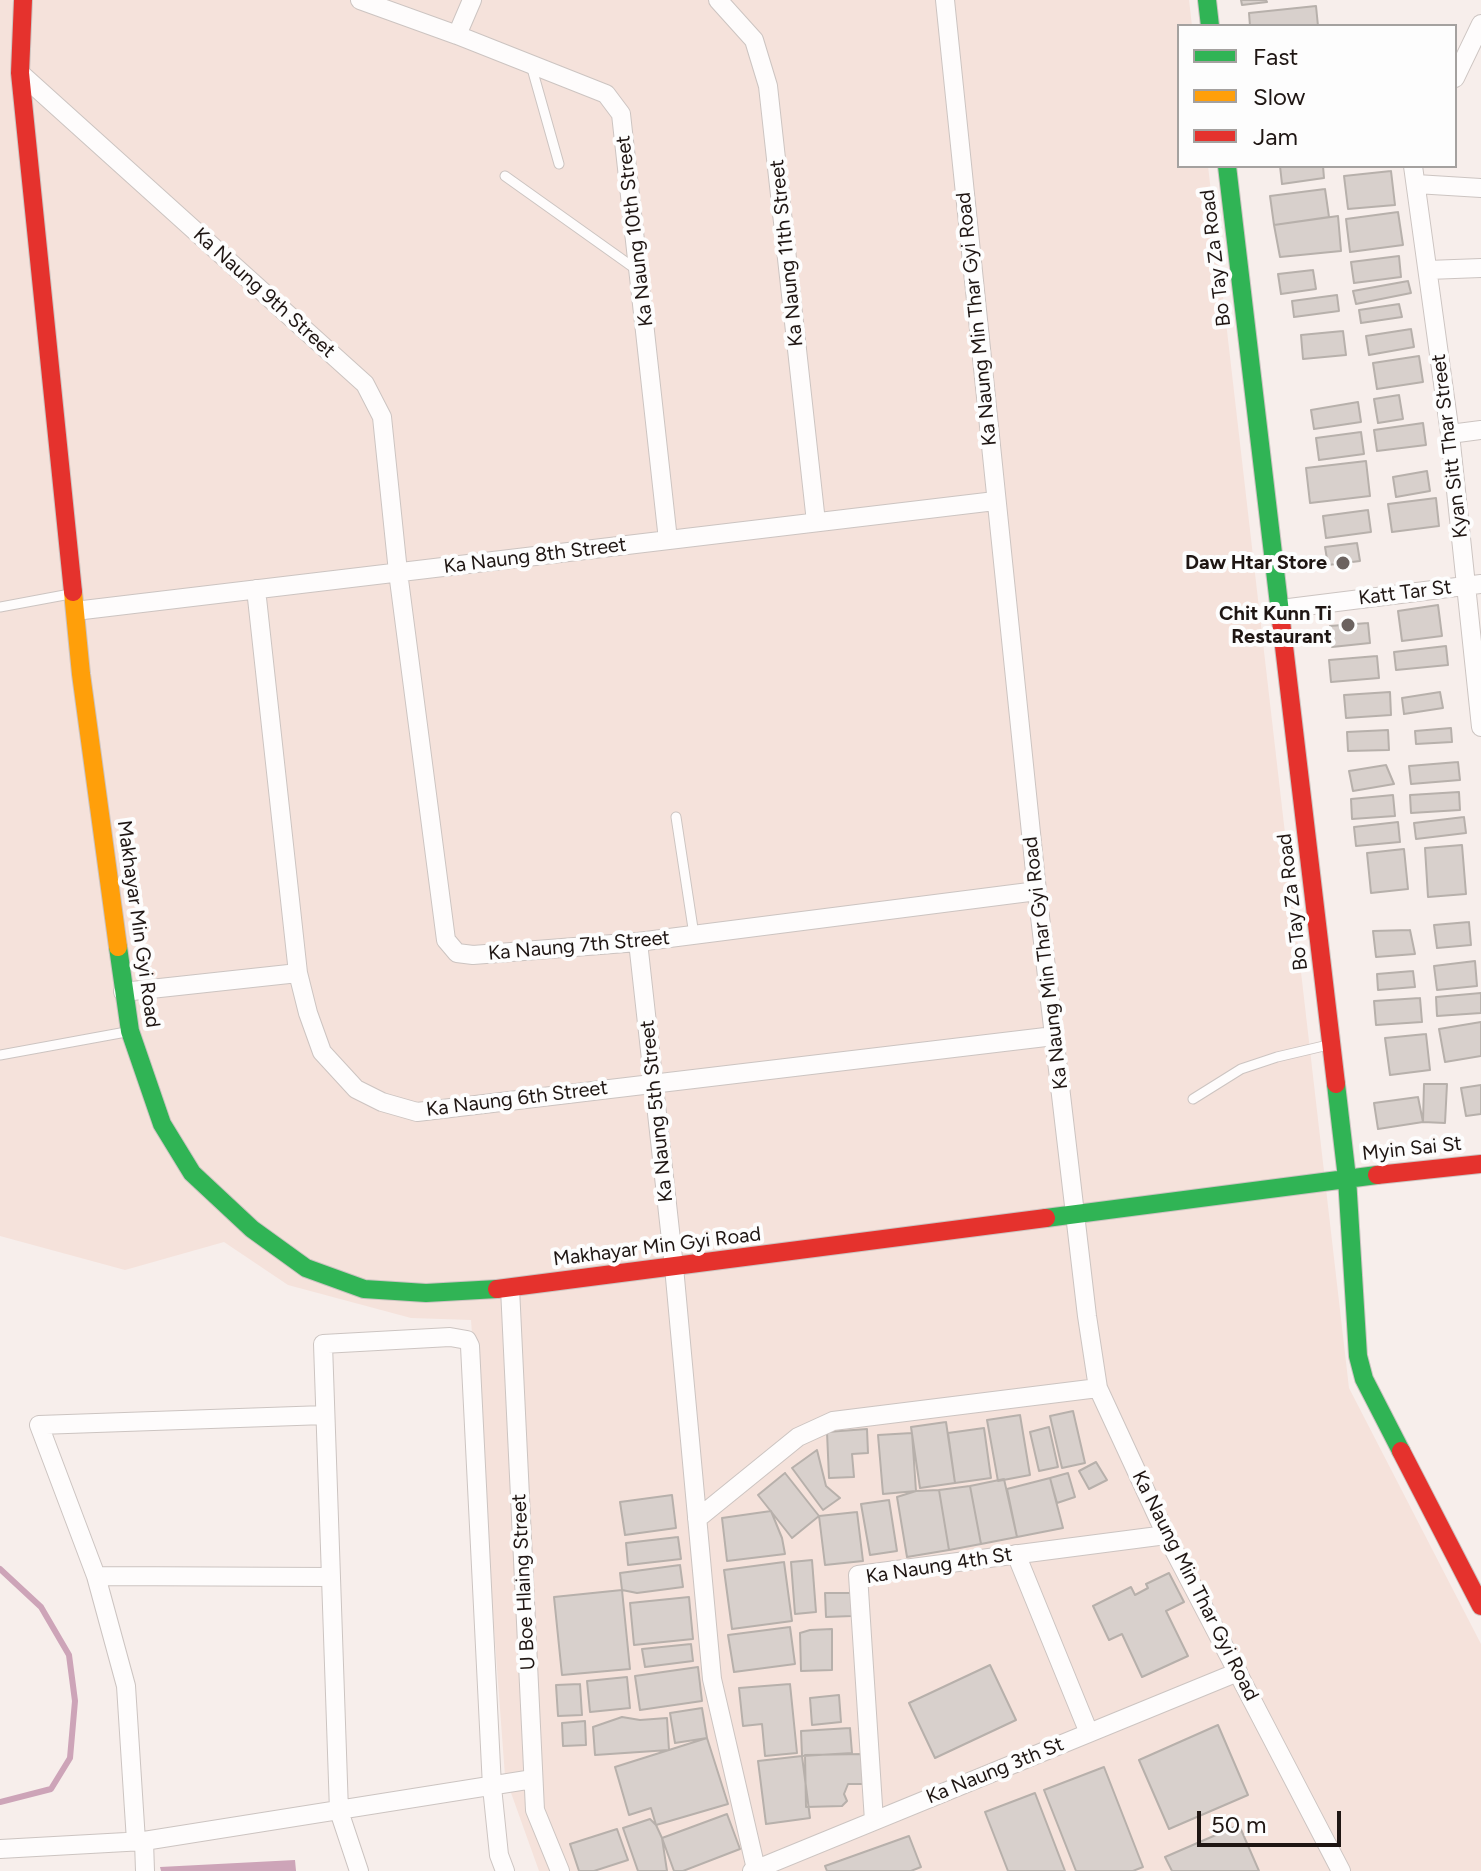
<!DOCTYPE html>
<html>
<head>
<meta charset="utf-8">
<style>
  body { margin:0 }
  #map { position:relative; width:1481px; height:1871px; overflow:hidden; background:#f7eeeb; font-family:Figtree,sans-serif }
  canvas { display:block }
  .legend { position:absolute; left:1177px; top:24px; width:280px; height:144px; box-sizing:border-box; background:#fdfdfd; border:2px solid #a4a19f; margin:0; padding:10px 14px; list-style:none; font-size:24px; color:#1f1613 }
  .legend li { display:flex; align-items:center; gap:16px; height:40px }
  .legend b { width:40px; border:2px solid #a4a19f }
  .scale { position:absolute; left:1197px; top:1811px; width:144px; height:36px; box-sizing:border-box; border:4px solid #1f1613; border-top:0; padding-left:10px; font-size:24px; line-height:28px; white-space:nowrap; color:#1f1613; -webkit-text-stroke:6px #fdfdfd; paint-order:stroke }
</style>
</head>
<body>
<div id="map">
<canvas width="1481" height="1871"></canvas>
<ul class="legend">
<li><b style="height:10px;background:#30b455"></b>Fast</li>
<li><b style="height:10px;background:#ff9f0a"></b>Slow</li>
<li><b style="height:10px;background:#e5322d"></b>Jam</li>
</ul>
<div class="scale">50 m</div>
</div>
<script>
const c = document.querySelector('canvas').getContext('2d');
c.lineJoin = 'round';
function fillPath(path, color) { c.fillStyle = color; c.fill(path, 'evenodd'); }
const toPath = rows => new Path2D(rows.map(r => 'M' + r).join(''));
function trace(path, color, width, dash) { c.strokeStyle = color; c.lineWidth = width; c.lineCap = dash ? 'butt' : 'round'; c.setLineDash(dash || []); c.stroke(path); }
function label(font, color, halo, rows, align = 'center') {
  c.font = font + ' Figtree,sans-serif'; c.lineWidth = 8; c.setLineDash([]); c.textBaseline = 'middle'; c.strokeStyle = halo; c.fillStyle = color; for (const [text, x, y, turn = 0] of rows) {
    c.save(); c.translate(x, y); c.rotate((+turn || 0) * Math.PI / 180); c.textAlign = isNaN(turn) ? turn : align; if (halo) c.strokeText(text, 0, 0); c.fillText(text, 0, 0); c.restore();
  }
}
const built = toPath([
  [0,0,1189,0,1192,26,1179,26,1179,166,1208,166,1349,1388,1481,1644,1481,1871,539,1871,505,1776,471,1320,411,1318,288,1285,224,1242,125,1270,0,1236]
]);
const water = toPath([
  [295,1860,296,1871,161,1871,160,1867]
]);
const stream = toPath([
  [0,1569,41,1607,69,1655,75,1701,70,1758,51,1789,0,1802]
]);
const building = toPath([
  [1241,0,1266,0,1267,2,1242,5,1241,0],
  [1316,6,1318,26,1250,26,1249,13,1316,6],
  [1280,166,1323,166,1324,178,1282,184,1280,166],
  [1391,171,1395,205,1348,209,1344,176,1391,171],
  [1325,189,1329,217,1274,225,1270,196,1325,189],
  [1398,212,1403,245,1350,252,1346,219,1398,212],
  [1338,216,1341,251,1280,257,1274,225,1338,216],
  [1399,256,1401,277,1354,283,1351,262,1399,256],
  [1313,270,1316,289,1281,294,1278,274,1313,270],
  [1408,281,1411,293,1356,304,1353,291,1408,281],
  [1337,295,1339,311,1294,317,1292,301,1337,295],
  [1399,304,1402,317,1361,323,1359,310,1399,304],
  [1411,329,1414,347,1369,355,1366,336,1411,329],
  [1343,331,1346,355,1303,359,1301,335,1343,331],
  [1419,356,1423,382,1377,389,1373,363,1419,356],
  [1399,395,1403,419,1378,423,1374,399,1399,395],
  [1358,402,1361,422,1314,429,1311,410,1358,402],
  [1423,423,1426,445,1377,451,1374,430,1423,423],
  [1361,432,1364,454,1319,460,1316,438,1361,432],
  [1366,461,1370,496,1310,503,1306,468,1366,461],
  [1427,471,1430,491,1396,497,1393,477,1427,471],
  [1436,498,1439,526,1392,532,1388,504,1436,498],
  [1368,510,1371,532,1326,538,1323,516,1368,510],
  [1357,543,1360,561,1328,565,1325,547,1357,543],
  [1438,605,1442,636,1402,641,1398,611,1438,605],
  [1368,623,1370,643,1332,647,1330,626,1368,623],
  [1446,646,1448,665,1396,670,1394,652,1446,646],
  [1377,656,1379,678,1331,682,1329,660,1377,656],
  [1390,692,1391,715,1346,718,1344,695,1390,692],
  [1440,692,1443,708,1404,714,1402,698,1440,692],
  [1451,728,1452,742,1416,744,1415,731,1451,728],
  [1388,730,1389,750,1348,751,1347,732,1388,730],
  [1458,762,1460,780,1411,784,1409,766,1458,762],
  [1386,765,1394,784,1353,791,1349,771,1386,765],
  [1459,792,1460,810,1411,813,1410,795,1459,792],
  [1393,795,1395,816,1352,819,1351,799,1393,795],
  [1464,817,1466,833,1416,839,1414,823,1464,817],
  [1398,822,1400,842,1356,846,1354,827,1398,822],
  [1462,845,1466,894,1428,897,1425,848,1462,845],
  [1404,849,1408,889,1371,893,1367,853,1404,849],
  [1469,922,1471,945,1437,948,1434,925,1469,922],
  [1410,930,1415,954,1376,957,1373,931,1410,930],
  [1475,961,1477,986,1437,990,1434,966,1475,961],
  [1413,971,1415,987,1378,990,1377,974,1413,971],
  [1481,993,1481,1013,1437,1016,1436,997,1481,993],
  [1420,998,1422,1022,1376,1025,1374,1001,1420,998],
  [1481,1022,1481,1056,1445,1062,1439,1029,1481,1022],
  [1426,1034,1430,1070,1390,1075,1385,1038,1426,1034],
  [1424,1084,1447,1084,1445,1123,1423,1122,1424,1084],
  [1481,1085,1481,1114,1466,1116,1461,1088,1481,1085],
  [1418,1097,1423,1122,1378,1129,1374,1103,1418,1097],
  [1073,1411,1085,1463,1062,1468,1050,1416,1073,1411],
  [1020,1415,1030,1475,998,1481,987,1420,1020,1415],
  [946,1422,955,1483,920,1488,911,1427,946,1422],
  [1049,1427,1058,1467,1039,1471,1030,1432,1049,1427],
  [984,1428,991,1478,955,1483,948,1433,984,1428],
  [867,1429,868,1453,852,1454,854,1477,829,1478,827,1432,867,1429],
  [912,1433,916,1491,883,1494,878,1435,912,1433],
  [817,1450,826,1486,840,1498,823,1510,792,1468,817,1450],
  [1096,1462,1107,1480,1089,1489,1079,1471,1096,1462],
  [785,1473,819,1516,792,1538,758,1495,785,1473],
  [1068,1473,1075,1497,1057,1503,1050,1478,1068,1473],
  [1050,1478,1063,1528,1017,1537,1007,1489,1050,1478],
  [1004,1479,1017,1537,981,1544,970,1486,1004,1479],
  [970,1486,981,1544,949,1550,939,1490,970,1486],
  [939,1490,949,1550,907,1557,897,1497,916,1491,939,1490],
  [672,1495,676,1528,625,1535,620,1502,672,1495],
  [889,1500,897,1551,870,1555,861,1504,889,1500],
  [771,1511,782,1538,785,1554,727,1561,722,1518,771,1511],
  [857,1512,863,1561,825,1565,819,1516,857,1512],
  [678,1537,681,1559,628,1565,626,1543,678,1537],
  [812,1560,816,1612,795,1614,791,1562,812,1560],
  [784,1562,792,1621,732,1629,724,1570,784,1562],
  [680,1565,683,1587,637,1593,622,1590,620,1573,680,1565],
  [1169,1573,1184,1602,1166,1611,1188,1656,1142,1677,1122,1634,1109,1640,1093,1606,1131,1587,1135,1595,1148,1588,1146,1584,1169,1573],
  [622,1590,630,1669,562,1675,554,1597,622,1590],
  [825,1593,852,1593,852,1616,826,1617,825,1593],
  [689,1597,693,1639,634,1645,630,1603,689,1597],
  [790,1627,795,1664,734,1672,728,1635,790,1627],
  [832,1629,832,1670,801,1671,800,1633,810,1630,832,1629],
  [691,1644,693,1661,645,1667,642,1649,691,1644],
  [990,1665,1016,1720,935,1758,909,1703,990,1665],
  [698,1667,702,1701,640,1710,635,1676,698,1667],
  [627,1677,630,1708,590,1712,587,1681,627,1677],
  [580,1684,582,1715,558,1716,556,1685,580,1684],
  [790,1684,797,1753,765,1756,762,1724,743,1726,739,1688,790,1684],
  [839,1695,841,1722,812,1725,810,1698,839,1695],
  [702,1708,707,1738,675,1743,670,1713,702,1708],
  [622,1717,640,1720,667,1718,669,1750,595,1755,593,1727,622,1717],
  [585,1721,586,1745,563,1746,562,1723,585,1721],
  [1218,1725,1248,1795,1169,1829,1139,1760,1218,1725],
  [850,1728,852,1753,802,1756,801,1731,850,1728],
  [707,1738,728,1804,656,1825,651,1808,629,1815,615,1767,707,1738],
  [863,1754,863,1784,848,1784,844,1794,847,1801,842,1806,806,1807,805,1755,863,1754],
  [802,1756,810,1818,766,1824,758,1761,802,1756],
  [1104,1767,1143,1867,1133,1871,1076,1871,1044,1790,1104,1767],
  [1035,1793,1065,1871,1008,1871,985,1812,1035,1793],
  [727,1814,740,1849,683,1871,674,1871,662,1838,727,1814],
  [650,1819,656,1825,662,1838,667,1871,638,1871,623,1828,650,1819],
  [1239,1825,1259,1871,1172,1871,1165,1857,1239,1825],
  [617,1829,628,1860,594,1871,579,1871,570,1844,617,1829],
  [909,1836,921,1867,911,1871,827,1871,825,1866,909,1836]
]);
const lane = toPath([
  [531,65,559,164],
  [505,176,637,270],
  [0,607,70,594],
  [676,817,694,935],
  [0,1055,126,1032],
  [1193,1099,1241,1069,1277,1057,1328,1045]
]);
const street = toPath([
  [360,0,457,35,606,94,621,114,668,540],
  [718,0,754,40,768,86,816,522],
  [945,0,1037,891,1087,1316,1098,1388,1166,1535,1341,1871],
  [457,35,472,0],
  [20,73,365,384,382,417,398,572,446,940,457,953,473,955,638,942,1037,891],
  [1455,78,1481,24],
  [1413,166,1450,434,1481,727],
  [1416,184,1481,188],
  [1428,270,1481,268],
  [1450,434,1481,430],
  [256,589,298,973,308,1013,322,1052,356,1089,382,1102,417,1112,1054,1036],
  [1281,609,1481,584],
  [75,611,995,501],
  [638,942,674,1267,712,1679,756,1869],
  [123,992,298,973],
  [510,1288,535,1810,560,1871],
  [697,1519,798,1437,833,1421,1098,1388],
  [1016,1554,1089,1733],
  [96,1576,331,1577],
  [874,1821,858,1575,1166,1535],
  [136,1841,126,1686,96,1576,39,1425,325,1415],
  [144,1841,145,1871],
  [0,1849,144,1841,533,1779],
  [359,1871,339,1811,323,1344,450,1337,467,1340,470,1346,492,1787,499,1855,505,1871],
  [752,1871,1238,1672]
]);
const fast = toPath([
  [1207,0,1210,26],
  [1227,166,1281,621],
  [118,947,130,1031,162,1124,192,1173,252,1229,306,1268,364,1289,426,1293,497,1289],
  [1336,1084,1347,1178,1358,1356,1364,1379,1401,1451],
  [1046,1218,1377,1175]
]);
const slow = toPath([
  [73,592,81,674,118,947]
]);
const jam = toPath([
  [23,0,20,73,73,592],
  [1281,621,1336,1084],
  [1377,1175,1481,1164],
  [497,1289,1046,1218],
  [1401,1451,1481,1606]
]);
const markers = [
  [1343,563,8,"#6b625f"],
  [1348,625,8,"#6b625f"]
];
const streetNames = [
  ["Ka Naung 10th Street",635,231,-97],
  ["Ka Naung 11th Street",787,253,-96],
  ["Bo Tay Za Road",1216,258,-97],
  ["Ka Naung 9th Street",264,293,42],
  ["Ka Naung Min Thar Gyi Road",977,319,-96],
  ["Kyan Sitt Thar Street",1450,446,-97],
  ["Ka Naung 8th Street",535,556,-7],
  ["Katt Tar St",1405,593,-7],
  ["Bo Tay Za Road",1293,902,-97],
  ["Makhayar Min Gyi Road",138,924,82],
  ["Ka Naung 7th Street",579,946,-5],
  ["Ka Naung Min Thar Gyi Road",1046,963,-97],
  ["Ka Naung 6th Street",517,1099,-7],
  ["Ka Naung 5th Street",657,1111,-96],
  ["Myin Sai St",1412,1149,-6],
  ["Makhayar Min Gyi Road",657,1247,-7],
  ["Ka Naung 4th St",939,1566,-9],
  ["U Boe Hlaing Street",524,1582,-93],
  ["Ka Naung Min Thar Gyi Road",1195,1586,63],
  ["Ka Naung 3th St",995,1771,-22]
];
const poiNames = [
  ["Daw Htar Store",1327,563],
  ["Chit Kunn Ti",1332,614],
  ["Restaurant",1332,637]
];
fillPath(built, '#f5e2db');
fillPath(water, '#cda4b8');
trace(stream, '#cda4b8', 6);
fillPath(building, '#d8d0cc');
trace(building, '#b7b0ab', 2);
trace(lane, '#ccc4c1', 11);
trace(street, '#ccc4c1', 20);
trace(fast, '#ccc4c1', 20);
trace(slow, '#ccc4c1', 20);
trace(jam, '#ccc4c1', 20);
trace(lane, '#fefcfc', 9);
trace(street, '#fefcfc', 18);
trace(fast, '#30b455', 18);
trace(slow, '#ff9f0a', 18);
trace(jam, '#e5322d', 18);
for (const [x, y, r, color] of markers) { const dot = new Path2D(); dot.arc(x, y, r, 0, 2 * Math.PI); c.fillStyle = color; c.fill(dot); trace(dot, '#fdfdfd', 3); }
label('20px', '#1f1613', '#fdfdfd', streetNames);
label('bold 20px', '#1f1613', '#fdfdfd', poiNames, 'right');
</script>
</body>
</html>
